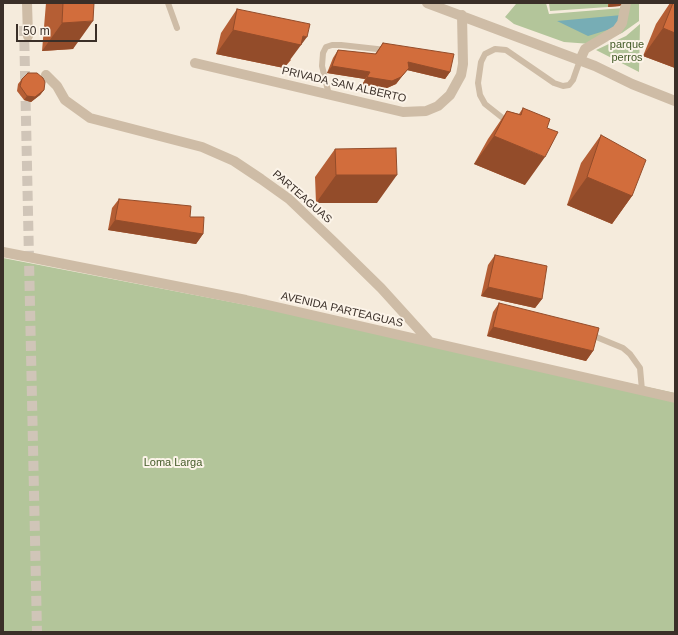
<!DOCTYPE html>
<html>
<head>
<meta charset="utf-8">
<style>
  body { margin:0 }
  #map { position:relative; width:678px; height:635px; overflow:hidden; background:#f5ebdc; font-family:Helvetica,sans-serif }
  canvas { display:block }
  .frame { position:absolute; inset:0; border:4px solid #3a2f28; pointer-events:none }
  .scale { position:absolute; left:16px; top:24px; width:81px; height:18px; box-sizing:border-box; border:2px solid #3a2f28; border-top:0; padding-left:5px; font-size:12px; line-height:14px; white-space:nowrap; color:#3a2f28; -webkit-text-stroke:3px #fcf4e9; paint-order:stroke }
</style>
</head>
<body>
<div id="map">
<canvas width="678" height="635"></canvas>
<div class="frame"></div>
<div class="scale">50 m</div>
</div>
<script>
const c = document.querySelector('canvas').getContext('2d');
c.lineJoin = 'round';
function fillPath(path, color) { c.fillStyle = color; c.fill(path, 'evenodd'); }
const toPath = rows => new Path2D(rows.map(r => 'M' + r).join(''));
function trace(path, color, width, dash) { c.strokeStyle = color; c.lineWidth = width; c.lineCap = dash ? 'butt' : 'round'; c.setLineDash(dash || []); c.stroke(path); }
function label(font, color, halo, rows, align = 'center') {
  c.font = font + ' Helvetica,sans-serif'; c.lineWidth = 4; c.setLineDash([]); c.textBaseline = 'middle'; c.strokeStyle = halo; c.fillStyle = color; for (const [text, x, y, turn = 0] of rows) {
    c.save(); c.translate(x, y); c.rotate((+turn || 0) * Math.PI / 180); c.textAlign = isNaN(turn) ? turn : align; if (halo) c.strokeText(text, 0, 0); c.fillText(text, 0, 0); c.restore();
  }
}
const green = toPath([
  [526,3,546,3,549,14,623,8,623,3,639,3,639,21,622,33,591,44,564,42,514,24,505,17,516,4],
  [549,3,608,3,608,7,550,11],
  [640,24,639,72,596,50,626,36],
  [3,258,428,340,675,393,675,632,3,632]
]);
const water = toPath([
  [622,15,617,27,588,36,557,21]
]);
const primaryTunnel = toPath([
  [24,26,37,632]
]);
const service = toPath([
  [168,3,177,28],
  [329,95,322,66,323,53,326,47,332,45,341,45,386,50],
  [509,123,485,104,480,95,478,83,481,62,485,54,495,49,506,50,554,83,563,86,569,85,573,80,580,60],
  [589,334,623,348,630,354,640,368,642,390]
]);
const minor = toPath([
  [27,3,28,36],
  [427,3,595,66,632,84,675,101],
  [580,60,585,49,617,30,622,23,626,3],
  [195,63,403,112,426,111,438,106,450,95,461,75,463,64,462,15],
  [46,75,57,86,65,100,90,118,202,147,234,161,261,179,289,199,334,242,381,288,430,342],
  [3,252,246,300,675,398]
]);
const wall = toPath([
  [46,3,94,3,73,49,42,51],
  [608,3,622,3,620,6,608,7],
  [670,3,675,3,675,68,643,56,656,24],
  [237,9,291,60,284,68,216,54,221,33],
  [383,43,450,72,445,79,407,70,396,84,387,88,362,85,365,79,327,73,333,58,338,50,375,54],
  [22,79,44,90,40,95,31,102,24,100,17,91,18,84],
  [523,108,525,185,474,164,488,139,507,111,519,114],
  [601,135,632,196,612,224,567,205,581,163],
  [335,149,377,203,316,203,315,177],
  [119,199,190,217,203,234,196,244,108,230,112,208],
  [495,255,542,299,535,308,481,296,488,265],
  [499,303,593,351,586,361,487,336,493,312]
]);
const shadedWall = toPath([
  [610,3,622,3,620,6,608,7],
  [93,21,73,49,42,51,62,23],
  [663,28,675,33,675,68,643,56],
  [233,30,303,36,307,37,284,68,216,54],
  [408,62,450,72,445,79,407,70,396,84,387,88,362,85,367,77],
  [332,66,370,72,365,79,327,73],
  [44,90,40,95,31,102,24,100,27,96],
  [494,136,545,157,525,185,474,164],
  [336,175,397,175,377,203,316,203],
  [587,177,632,196,612,224,567,205],
  [115,220,203,234,196,244,108,230],
  [488,287,542,299,535,308,481,296],
  [493,327,593,351,586,361,487,336]
]);
const building = toPath([
  [63,3,94,3,93,21,62,23,63,3],
  [673,3,675,3,675,33,663,28,673,3],
  [237,9,310,24,307,37,303,36,301,45,233,30,237,9],
  [383,43,454,54,450,72,408,62,409,68,401,77,392,81,367,77,370,72,332,66,338,50,376,54,383,43],
  [28,73,37,73,43,78,45,82,44,90,35,97,27,96,20,86,22,79,28,73],
  [523,108,550,119,547,128,558,132,545,157,494,136,507,111,521,115,523,108],
  [601,135,646,160,632,196,587,177,601,135],
  [396,148,397,175,336,175,335,149,396,148],
  [119,199,191,206,190,217,204,217,203,234,115,220,119,199],
  [495,255,547,266,542,299,488,287,495,255],
  [499,303,599,328,593,351,493,327,499,303]
]);
const parkNames = [
  ["parque",627,45],
  ["perros",627,58],
  ["Loma Larga",173,463]
];
const streetNames = [
  ["PRIVADA SAN ALBERTO",344,85,13],
  ["PARTEAGUAS",302,197,41],
  ["AVENIDA PARTEAGUAS",342,310,13]
];
fillPath(green, '#b3c59a');
fillPath(water, '#77adb5');
trace(primaryTunnel, '#d0c5b8', 10, [10, 5]);
trace(service, '#cebca6', 6);
trace(minor, '#cebca6', 10);
fillPath(wall, '#b55e34');
fillPath(shadedWall, '#934c2a');
fillPath(building, '#d26d3c');
trace(building, '#934c2a', 1);
label('11px', '#445b29', '#fcf4e9', parkNames);
label('11px', '#3a2f28', '#fcf4e9', streetNames);
</script>
</body>
</html>
